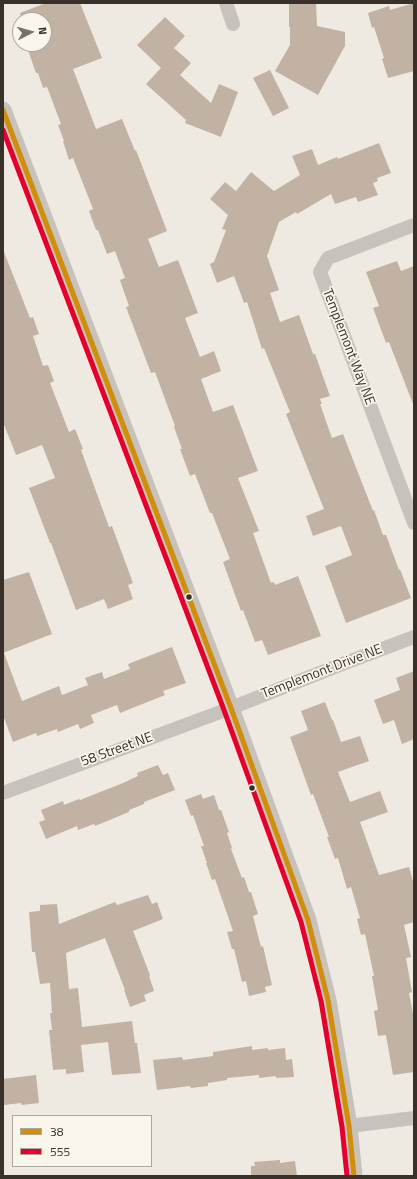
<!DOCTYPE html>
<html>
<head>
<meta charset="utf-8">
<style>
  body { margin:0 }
  #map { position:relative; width:417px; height:1179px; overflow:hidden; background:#eeeae2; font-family:"Titillium Web",sans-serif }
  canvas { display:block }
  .frame { position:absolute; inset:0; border:4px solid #383029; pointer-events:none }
  .legend { position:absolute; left:12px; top:1115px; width:140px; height:52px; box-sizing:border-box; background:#faf5ea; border:1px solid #aca69d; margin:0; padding:5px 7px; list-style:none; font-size:12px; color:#383029 }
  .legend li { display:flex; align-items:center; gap:8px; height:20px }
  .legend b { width:20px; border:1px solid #aca69d }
  .north { position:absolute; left:12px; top:12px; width:40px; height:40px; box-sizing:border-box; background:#faf5ea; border:1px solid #aca69d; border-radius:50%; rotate:84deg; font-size:11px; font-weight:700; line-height:16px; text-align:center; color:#383029 }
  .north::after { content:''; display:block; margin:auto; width:14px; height:18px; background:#78716a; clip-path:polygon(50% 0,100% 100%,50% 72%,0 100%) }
</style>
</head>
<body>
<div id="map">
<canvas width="417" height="1179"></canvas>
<div class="frame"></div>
<ul class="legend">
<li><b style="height:5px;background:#d18e08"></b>38</li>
<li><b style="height:5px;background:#e4002b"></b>555</li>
</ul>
<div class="north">N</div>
</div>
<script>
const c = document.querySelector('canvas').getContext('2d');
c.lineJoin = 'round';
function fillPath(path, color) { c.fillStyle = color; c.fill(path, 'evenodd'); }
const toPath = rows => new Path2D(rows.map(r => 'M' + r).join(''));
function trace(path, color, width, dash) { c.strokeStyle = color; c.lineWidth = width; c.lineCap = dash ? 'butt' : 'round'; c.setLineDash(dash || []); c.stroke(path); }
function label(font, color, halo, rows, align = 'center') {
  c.font = font + ' "Titillium Web",sans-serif'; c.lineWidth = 3.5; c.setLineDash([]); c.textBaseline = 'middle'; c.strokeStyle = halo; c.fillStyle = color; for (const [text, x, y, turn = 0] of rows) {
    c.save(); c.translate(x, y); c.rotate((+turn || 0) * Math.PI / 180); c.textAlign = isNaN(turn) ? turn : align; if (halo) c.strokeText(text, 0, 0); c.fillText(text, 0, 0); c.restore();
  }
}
const building = toPath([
  [46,3,80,3,102,58,73,69,96,129,122,119,135,151,136,150,167,231,148,239,159,267,178,260,198,313,185,318,200,357,214,351,221,371,201,379,213,412,233,405,258,471,238,478,259,531,253,533,271,583,274,582,275,585,298,576,321,636,268,655,262,640,255,642,243,610,241,611,223,562,230,559,212,513,210,513,195,474,190,476,180,449,182,449,174,427,175,426,169,410,155,372,151,373,126,307,129,306,120,280,125,278,115,251,107,254,98,230,96,230,89,211,93,209,73,158,69,160,63,141,64,141,58,125,61,124,47,87,43,88,38,73,36,73,29,53,26,44,44,44,44,20,22,20,20,13],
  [289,3,316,3,317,26,345,32,345,46,318,95,275,71,290,45,290,27,289,27],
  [414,3,414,71,388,78,382,59,384,58,374,27,372,28,368,13,389,6,390,10],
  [165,17,185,36,174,48,191,63,180,75,211,103,219,84,238,92,221,137,185,123,186,120,146,84,161,68,137,45],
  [270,70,289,108,273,116,253,78],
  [379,143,391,173,377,178,378,181,373,183,378,195,358,202,356,197,335,204,331,194,297,214,296,212,279,222,267,256,279,290,270,293,280,322,299,315,313,354,315,354,330,396,320,399,322,404,320,404,332,438,343,434,373,511,374,510,383,535,386,535,399,570,400,569,411,598,346,623,325,566,352,555,341,526,313,536,306,516,324,509,286,414,290,412,264,348,262,349,247,302,244,303,234,276,217,283,210,264,214,262,226,230,222,229,228,215,210,199,225,182,236,191,251,172,274,191,300,175,292,156,312,149,318,165,337,157,338,159],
  [3,252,4,252,30,318,33,317,39,334,33,336,43,366,48,365,54,381,50,383,69,432,75,429,83,449,81,450,109,527,112,526,133,583,128,585,133,599,108,609,104,599,76,610,51,543,50,543,29,488,55,478,42,445,16,455,3,422],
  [397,261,401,271,414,266,414,404,413,404,389,342,386,343,373,308,379,306,366,272],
  [29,572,52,634,3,653,3,580],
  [172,647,186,683,163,691,165,695,120,713,117,705,91,715,94,723,80,729,78,724,58,732,57,729,37,736,36,733,13,742,3,715,3,654,4,653,22,701,59,686,62,695,88,685,85,678,102,672,104,679,130,669,128,664],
  [414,671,414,739,402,744,394,720,383,724,374,700,400,690,396,678],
  [325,702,332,720,333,720,341,742,360,736,369,761,338,772,350,802,380,791,388,812,360,822,379,875,409,867,414,885,414,922,404,925,411,957,406,958,412,992,409,993,414,1019,414,1072,393,1075,386,1035,378,1036,374,1011,378,1010,372,976,374,976,365,934,361,935,357,919,360,918,351,887,347,889,338,858,335,859,327,837,329,837,313,794,311,795,290,737,308,730,301,711],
  [158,765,163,775,168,773,175,790,144,802,144,804,129,810,129,812,95,826,94,824,78,830,77,826,46,839,39,822,45,820,41,810,63,801,64,805,79,799,80,800,123,783,138,776,137,773],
  [201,794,203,799,214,795,219,810,221,810,229,832,227,833,232,848,231,849,242,878,244,877,249,892,251,892,258,914,253,916,261,947,263,946,272,985,265,987,266,992,249,996,246,981,242,982,234,949,232,949,227,932,233,931,215,879,212,880,206,863,207,863,201,846,204,846,193,815,191,816,185,800],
  [148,895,152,904,157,902,163,919,133,931,150,975,149,976,154,991,144,995,146,1001,130,1007,124,990,125,990,105,938,66,953,69,989,78,988,82,1027,132,1021,135,1043,137,1043,141,1073,112,1075,108,1042,81,1045,84,1072,66,1074,66,1069,53,1070,49,1030,52,1030,50,1013,52,1013,50,983,40,984,35,952,32,952,29,912,40,911,40,905,57,904,59,924,115,902,117,905],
  [252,1046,252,1050,268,1048,268,1050,285,1048,286,1060,292,1059,294,1077,276,1078,276,1076,259,1078,259,1075,227,1078,227,1080,208,1083,208,1086,191,1088,190,1086,157,1090,153,1060,182,1057,183,1060,213,1056,213,1052],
  [36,1075,39,1103,22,1105,21,1103,4,1105,4,1102,3,1102,3,1079],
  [280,1160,280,1163,295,1161,297,1176,251,1176,251,1166,255,1166,254,1162]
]);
const minor = toPath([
  [226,3,233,24],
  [414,225,328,258,320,272,414,523],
  [3,793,231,708,345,663,414,637],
  [349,1126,414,1118]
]);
const tertiary = toPath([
  [3,110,231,708,308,920,328,1000,349,1126,354,1176]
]);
const bus1 = toPath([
  [3,110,231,708,308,920,328,1000,349,1126,354,1176]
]);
const bus2 = toPath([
  [3,130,224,710,301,922,321,1001,342,1127,347,1176]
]);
const markers = [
  [189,597,3.5,"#383029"],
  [252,788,3.5,"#383029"]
];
const streetNames = [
  ["Templemont Way NE",348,347,69],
  ["Templemont Drive NE",322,672,-21],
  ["58 Street NE",117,750,-20]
];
fillPath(building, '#c1b2a4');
trace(minor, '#c7c2bb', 14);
trace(tertiary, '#c7c2bb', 17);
trace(bus1, '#d18e08', 5);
trace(bus2, '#e4002b', 5);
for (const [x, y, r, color] of markers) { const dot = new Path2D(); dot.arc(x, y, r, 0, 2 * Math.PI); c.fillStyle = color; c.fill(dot); trace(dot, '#faf5ea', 1.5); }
label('14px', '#383029', '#faf5ea', streetNames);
</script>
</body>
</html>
